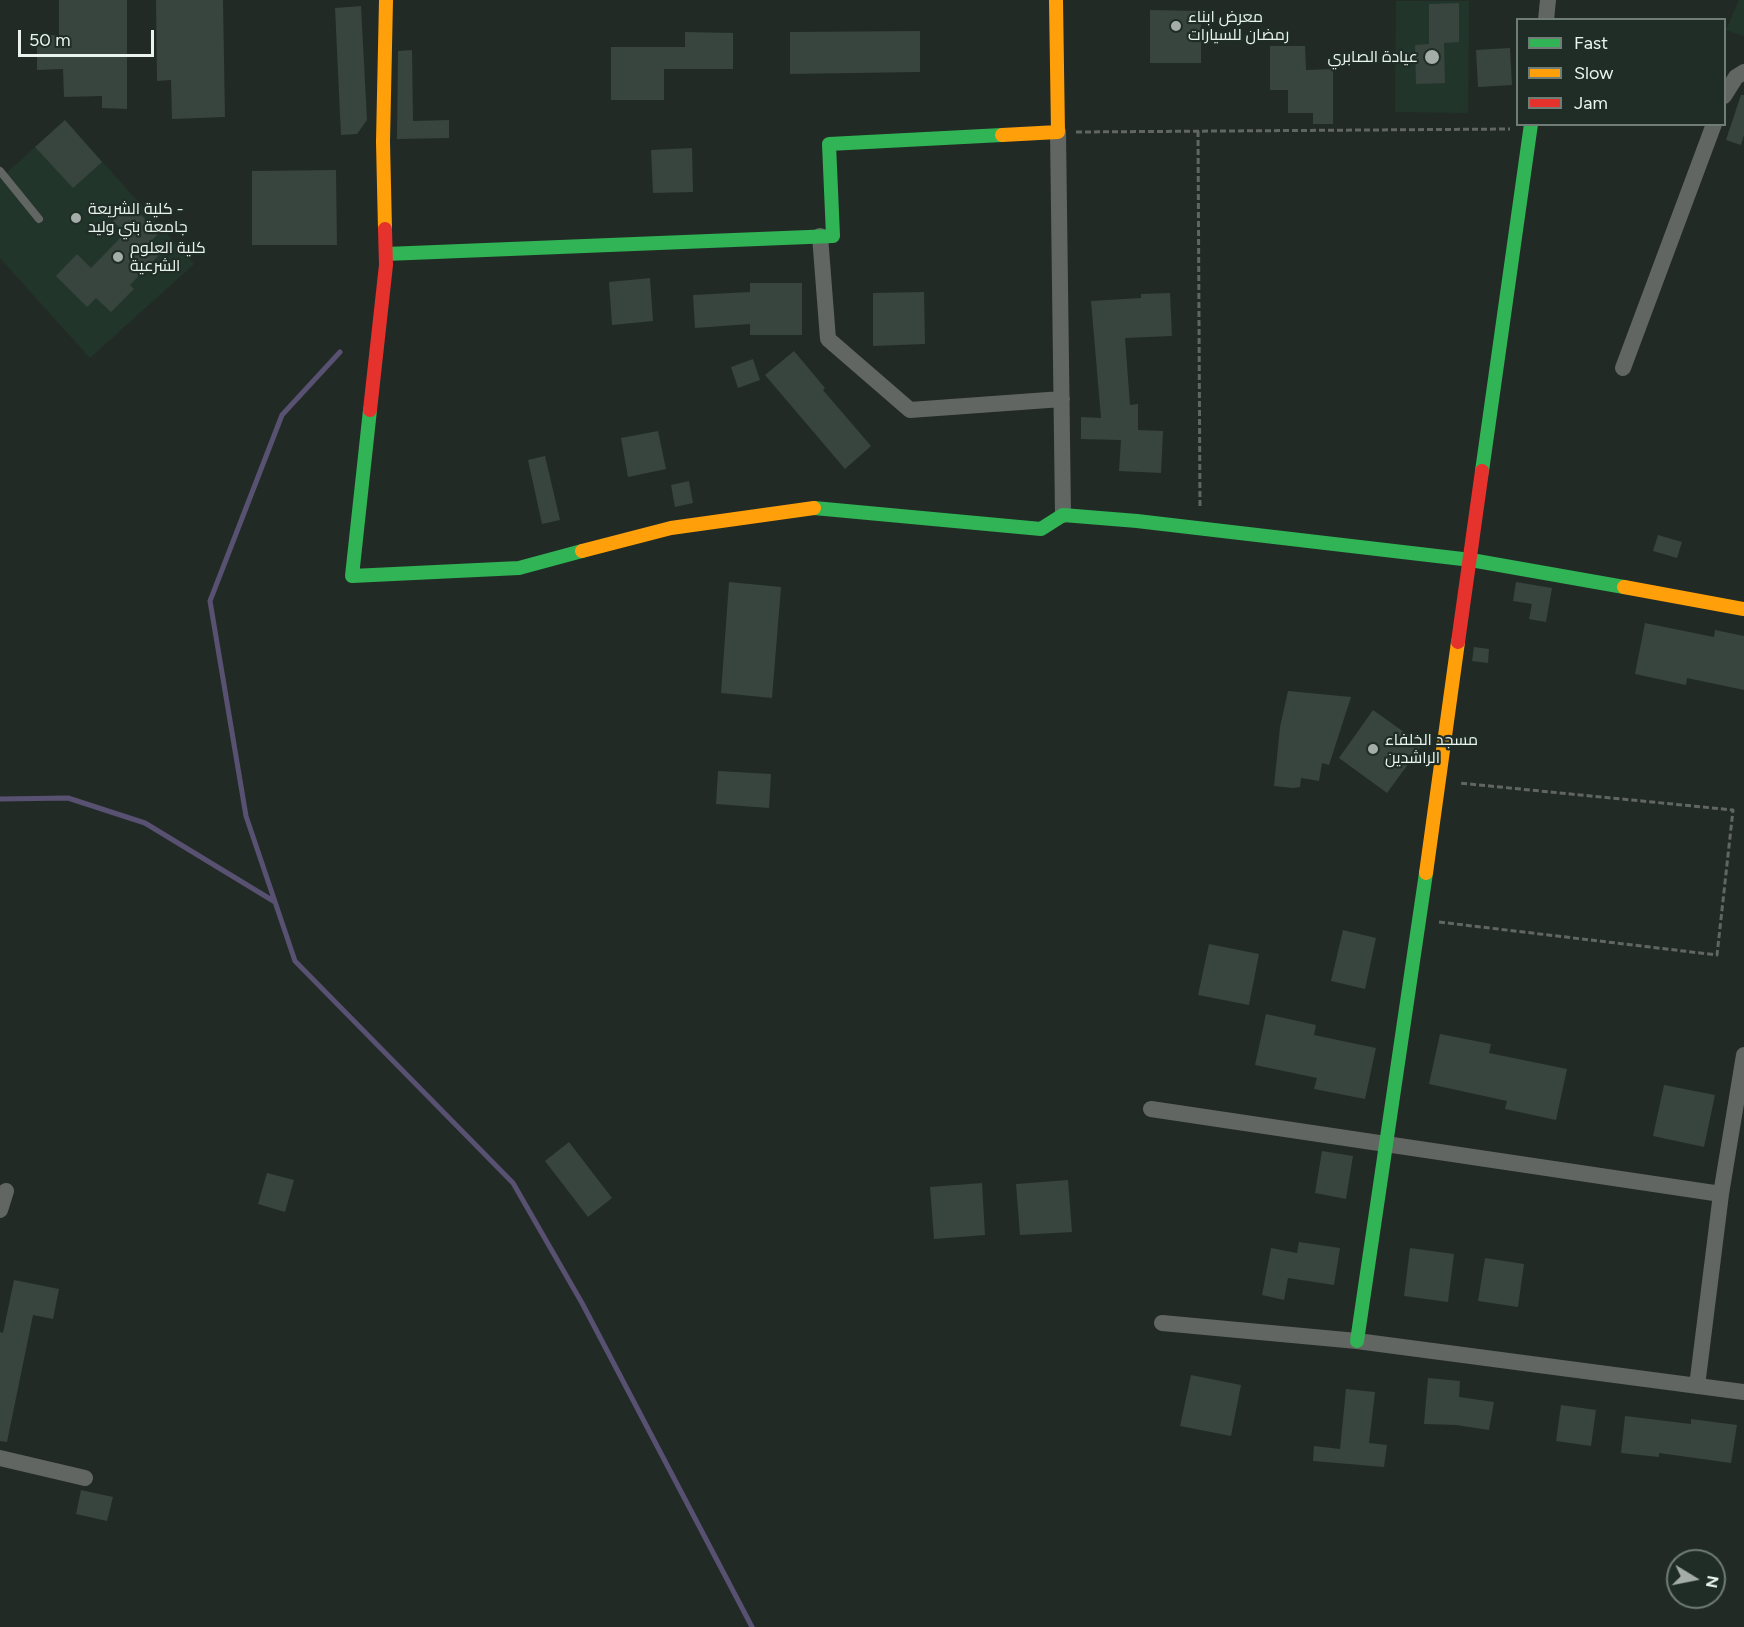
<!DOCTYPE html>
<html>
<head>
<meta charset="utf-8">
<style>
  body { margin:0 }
  #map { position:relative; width:1744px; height:1627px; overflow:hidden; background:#222a26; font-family:Figtree,sans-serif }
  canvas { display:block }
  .legend { position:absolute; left:1516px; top:18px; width:210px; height:108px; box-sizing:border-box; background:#1f2d26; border:2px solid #707c76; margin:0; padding:8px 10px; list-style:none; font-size:18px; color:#eaf3ee }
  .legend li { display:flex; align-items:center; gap:12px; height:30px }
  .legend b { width:30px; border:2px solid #707c76 }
  .north { position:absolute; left:1666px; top:1549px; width:60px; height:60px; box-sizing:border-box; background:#1f2d26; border:2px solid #707c76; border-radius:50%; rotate:100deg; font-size:16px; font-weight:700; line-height:24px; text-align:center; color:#eaf3ee }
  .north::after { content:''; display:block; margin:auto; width:21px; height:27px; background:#a4ada8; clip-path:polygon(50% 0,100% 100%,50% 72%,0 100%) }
  .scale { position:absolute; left:18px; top:30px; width:136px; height:27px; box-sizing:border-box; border:3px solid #eaf3ee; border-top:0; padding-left:8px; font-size:18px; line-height:21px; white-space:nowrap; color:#eaf3ee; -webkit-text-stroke:4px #1f2d26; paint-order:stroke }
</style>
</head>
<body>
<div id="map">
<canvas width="1744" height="1627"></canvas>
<ul class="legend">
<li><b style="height:8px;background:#30b455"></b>Fast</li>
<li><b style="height:8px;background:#ff9f0a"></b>Slow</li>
<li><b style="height:8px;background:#e5322d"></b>Jam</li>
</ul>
<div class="north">N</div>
<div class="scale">50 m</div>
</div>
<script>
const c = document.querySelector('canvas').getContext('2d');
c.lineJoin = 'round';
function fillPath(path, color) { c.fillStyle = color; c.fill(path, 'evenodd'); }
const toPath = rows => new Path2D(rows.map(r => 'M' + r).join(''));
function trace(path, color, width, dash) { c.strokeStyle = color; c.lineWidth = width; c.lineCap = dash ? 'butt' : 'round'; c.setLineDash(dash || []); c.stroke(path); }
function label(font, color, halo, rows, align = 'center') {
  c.font = font + ' Figtree,Cairo,sans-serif'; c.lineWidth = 4.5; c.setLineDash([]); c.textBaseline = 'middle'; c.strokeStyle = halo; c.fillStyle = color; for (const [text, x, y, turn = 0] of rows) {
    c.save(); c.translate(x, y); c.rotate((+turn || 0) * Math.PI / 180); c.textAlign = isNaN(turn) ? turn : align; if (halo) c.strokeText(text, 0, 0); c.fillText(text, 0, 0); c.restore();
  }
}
const built = toPath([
  [1739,0,1744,0,1744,36,1726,30],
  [1396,1,1469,1,1468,113,1395,112],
  [65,120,194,264,90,358,0,258,0,179]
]);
const stream = toPath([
  [340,352,282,415,210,601,246,816,295,961,513,1183,582,1303,752,1627],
  [0,799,68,798,145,823,275,902]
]);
const building = toPath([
  [59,0,127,0,127,109,102,108,102,96,64,97,63,69,37,70,37,35,59,35],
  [156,0,223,0,225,117,172,119,171,80,157,81],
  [1459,3,1459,42,1444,43,1445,83,1416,84,1415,45,1429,44,1429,4],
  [361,6,367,120,357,134,341,135,335,8],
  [1150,10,1201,11,1201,63,1150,63],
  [920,31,920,72,790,74,790,32],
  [685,32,733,33,733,69,664,69,664,100,611,100,611,47,685,47],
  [1270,46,1305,46,1306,70,1333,69,1333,124,1313,124,1313,113,1288,113,1288,90,1270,90],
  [1510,48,1512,85,1478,87,1476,50],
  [412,50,413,121,449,120,449,138,397,139,398,51],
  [1741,95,1744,95,1744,135,1741,145,1726,140],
  [65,120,102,162,73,188,35,147],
  [692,148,693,192,653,193,651,150],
  [336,170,337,245,252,245,252,171],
  [130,204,159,233,149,243,160,254,130,285,134,289,111,312,96,298,87,307,56,276,77,254,91,268,125,233,113,221],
  [650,278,653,321,612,325,609,282],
  [750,283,802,283,802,335,750,335,750,324,695,328,693,295,750,292],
  [924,292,925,344,873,346,873,293],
  [1170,293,1172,336,1125,338,1130,405,1138,404,1138,430,1163,431,1161,473,1119,471,1121,440,1081,439,1081,417,1101,418,1091,301,1141,298,1141,294],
  [794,351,825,388,823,390,871,446,845,469,765,375],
  [753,359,760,380,738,388,731,367],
  [658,431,666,469,628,477,621,438],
  [545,456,560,520,542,524,528,460],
  [689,481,693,503,675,507,671,485],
  [1658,535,1682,542,1677,558,1653,551],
  [729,582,781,587,772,698,721,693],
  [1516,582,1552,588,1546,622,1529,619,1532,604,1513,601],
  [1645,623,1714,637,1715,630,1744,636,1744,690,1687,678,1686,685,1635,674],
  [1474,647,1489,649,1488,663,1472,661],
  [1288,691,1351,697,1329,765,1322,763,1319,781,1301,778,1300,787,1293,788,1274,786,1280,727],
  [1373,710,1422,745,1387,793,1339,758],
  [718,771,771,774,769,808,716,804],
  [1343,930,1376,938,1365,989,1331,981],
  [1209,944,1259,954,1249,1005,1198,995],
  [1266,1014,1316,1025,1314,1035,1376,1048,1365,1099,1314,1089,1317,1078,1255,1065],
  [1440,1034,1491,1044,1489,1053,1567,1069,1556,1120,1505,1109,1507,1101,1429,1084],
  [1664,1085,1715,1095,1704,1147,1653,1136],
  [569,1142,612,1198,588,1217,545,1161],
  [1322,1151,1353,1156,1346,1199,1315,1193],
  [267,1173,294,1180,285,1212,258,1204],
  [1068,1180,1072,1232,1020,1235,1016,1184],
  [982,1183,985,1235,934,1239,930,1187],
  [1299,1242,1340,1248,1334,1285,1288,1278,1284,1300,1262,1295,1271,1248,1297,1253],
  [1410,1248,1454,1254,1448,1302,1404,1296],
  [1485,1258,1524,1264,1518,1307,1478,1301],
  [14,1280,59,1289,53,1319,33,1315,7,1442,0,1441,0,1332,3,1333],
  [1191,1375,1241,1385,1231,1436,1180,1426],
  [1428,1378,1460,1381,1459,1397,1494,1402,1489,1430,1456,1425,1424,1424],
  [1346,1389,1375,1392,1369,1443,1387,1445,1384,1467,1313,1461,1314,1446,1340,1449],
  [1561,1405,1596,1410,1591,1446,1556,1441],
  [1625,1416,1691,1424,1691,1419,1737,1425,1731,1463,1659,1453,1659,1457,1621,1453],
  [81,1490,113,1497,107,1521,76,1514]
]);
const path = toPath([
  [1198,131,1200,509],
  [1076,132,1510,129],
  [1439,922,1717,955,1733,810,1459,783]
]);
const lane = toPath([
  [0,171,39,219]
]);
const street = toPath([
  [1546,20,1548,0],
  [1724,96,1736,77,1744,72],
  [1058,132,1063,515],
  [820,236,828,339,910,410,1062,399],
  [1623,368,1714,124],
  [1151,1109,1721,1194,1697,1386],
  [1721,1194,1744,1055],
  [0,1210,6,1191],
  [1162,1323,1357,1341,1744,1392],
  [0,1458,85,1478]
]);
const fast = toPath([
  [386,254,833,236,829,144,1002,135],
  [370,410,352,576,519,568,582,551],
  [1482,471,1531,124],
  [814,508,1041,529,1063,515,1137,521,1471,560,1624,587],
  [1357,1341,1426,873]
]);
const slow = toPath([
  [1002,135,1058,132,1056,0],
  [385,229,383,142,386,0],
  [582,551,671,528,814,508],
  [1624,587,1744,609],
  [1426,873,1458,642]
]);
const jam = toPath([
  [370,410,386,265,385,229],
  [1458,642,1482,471]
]);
const markers = [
  [1176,26,6,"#a4ada8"],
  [1432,57,8,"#a4ada8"],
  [76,218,6,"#a4ada8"],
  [118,257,6,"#a4ada8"],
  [1373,749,6,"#a4ada8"]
];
const poiNames = [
  ["معرض ابناء",1188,17],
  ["رمضان للسيارات",1188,35],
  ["عيادة الصابري",1418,57,"right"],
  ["كلية الشريعة -",88,209],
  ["جامعة بني وليد",88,227],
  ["كلية العلوم",130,248],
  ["الشرعية",130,266],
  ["مسجد الخلفاء",1385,740],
  ["الراشدين",1385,758]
];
fillPath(built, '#22352b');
trace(stream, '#585172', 5);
fillPath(building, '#38443e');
trace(path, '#616662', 3, [6, 3]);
trace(lane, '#626663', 8);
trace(street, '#626663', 16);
trace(fast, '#30b455', 14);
trace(slow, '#ff9f0a', 14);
trace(jam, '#e5322d', 14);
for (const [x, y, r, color] of markers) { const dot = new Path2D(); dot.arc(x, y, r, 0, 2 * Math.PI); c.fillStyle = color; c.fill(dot); trace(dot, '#1f2d26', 2); }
label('16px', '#eaf3ee', '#1f2d26', poiNames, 'left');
</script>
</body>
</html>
